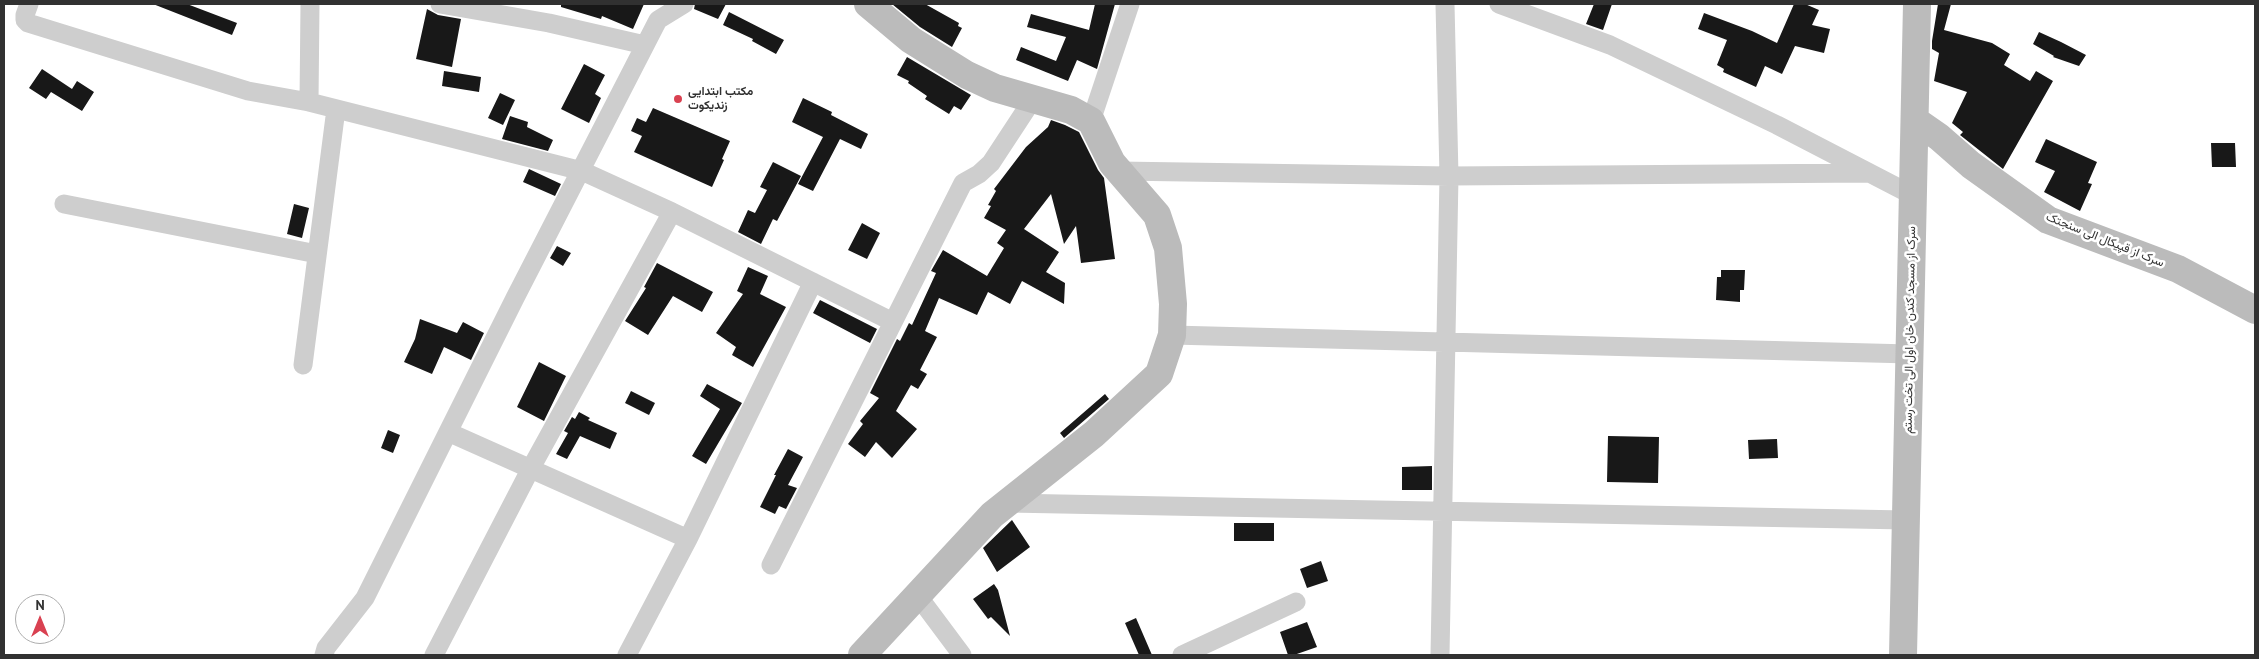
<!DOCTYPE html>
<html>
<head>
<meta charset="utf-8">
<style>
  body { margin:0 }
  #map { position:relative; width:2259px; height:659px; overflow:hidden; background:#fff; font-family:"PT Sans",sans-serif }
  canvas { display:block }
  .frame { position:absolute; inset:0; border:5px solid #313131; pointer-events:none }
  .north { position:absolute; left:15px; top:594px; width:50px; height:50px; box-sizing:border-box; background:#fff; border:1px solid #adadad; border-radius:50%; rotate:0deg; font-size:14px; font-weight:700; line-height:20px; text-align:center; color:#313131 }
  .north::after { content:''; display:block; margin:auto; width:18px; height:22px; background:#d94151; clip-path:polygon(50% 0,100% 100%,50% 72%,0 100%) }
</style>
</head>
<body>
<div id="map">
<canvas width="2259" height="659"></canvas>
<div class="frame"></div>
<div class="north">N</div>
</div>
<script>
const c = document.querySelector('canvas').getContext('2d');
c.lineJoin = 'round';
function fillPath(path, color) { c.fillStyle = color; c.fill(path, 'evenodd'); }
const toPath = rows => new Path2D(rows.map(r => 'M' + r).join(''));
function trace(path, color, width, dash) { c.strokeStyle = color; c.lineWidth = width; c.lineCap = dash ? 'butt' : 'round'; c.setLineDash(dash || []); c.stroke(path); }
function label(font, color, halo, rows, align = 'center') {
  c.font = font + ' "PT Sans",Vazirmatn,sans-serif'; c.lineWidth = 5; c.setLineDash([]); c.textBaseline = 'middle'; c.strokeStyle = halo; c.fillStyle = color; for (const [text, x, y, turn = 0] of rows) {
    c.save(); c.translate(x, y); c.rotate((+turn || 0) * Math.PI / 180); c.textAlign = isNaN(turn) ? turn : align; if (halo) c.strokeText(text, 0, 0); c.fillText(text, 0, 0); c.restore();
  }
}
const building = toPath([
  [153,4,187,4,237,23,232,35],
  [561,4,644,4,633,29,602,16,601,19,561,7],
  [695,4,726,4,718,19,694,9],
  [892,4,925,4,959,23,958,26,962,28,952,47,920,27],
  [1095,4,1115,4,1097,69,1077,60,1068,81,1016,60,1021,47,1056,61,1066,37,1027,27,1031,14,1089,30],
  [1594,4,1612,4,1603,30,1586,24],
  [1794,4,1805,4,1819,10,1812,25,1830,29,1824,53,1795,46,1782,74,1765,66,1756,87,1723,72,1724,69,1717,65,1727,40,1698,29,1704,13,1752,31,1777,43],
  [1938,4,1951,4,1944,30,1992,43,2010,54,2004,65,2030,81,2036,71,2053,81,2003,169,1960,135,1963,132,1952,123,1967,92,1934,81,1939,53,1932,49,1932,41],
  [427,9,438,15,461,19,452,67,416,59],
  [729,12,784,40,776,54,752,41,753,39,723,25],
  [2039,32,2061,42,2086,55,2079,66,2053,57,2054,56,2033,44],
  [907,57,971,95,961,110,954,106,949,114,925,99,927,96,908,83,909,81,897,75],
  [584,64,605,75,595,94,601,98,589,123,561,109],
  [42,69,72,89,77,81,94,92,82,111,51,92,46,99,29,88],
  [444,71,481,77,479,92,442,86],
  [500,93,515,100,503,125,488,118],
  [803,98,832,112,831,115,868,134,861,149,840,139,813,191,798,184,823,137,792,122],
  [653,108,730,141,722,159,724,160,712,187,634,152,642,136,631,131,637,118,646,122],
  [510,116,528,122,527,127,553,140,548,151,502,139],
  [1051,120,1065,125,1079,132,1098,170,1104,178,1115,259,1081,263,1076,226,1064,244,1051,194,1024,229,1059,252,1046,272,1065,283,1064,304,1022,281,1010,304,988,292,977,315,939,298,925,331,937,337,920,370,927,374,918,389,911,385,896,411,917,429,892,458,876,442,865,457,848,444,863,424,860,421,879,398,870,393,897,339,900,341,909,323,912,325,936,273,931,271,943,250,987,276,1004,248,997,243,1006,230,984,218,991,206,988,205,996,191,994,189,1026,147,1048,127],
  [2046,139,2097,162,2088,183,2092,184,2080,211,2044,192,2055,171,2035,162],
  [2211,143,2235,143,2236,167,2212,167],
  [773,162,801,176,777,221,773,219,761,244,738,232,748,210,755,213,767,190,760,187],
  [529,169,561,184,555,196,523,182],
  [294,204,309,208,302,238,287,234],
  [862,223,880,233,867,259,848,250],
  [557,246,571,253,563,266,550,258],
  [657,263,713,292,702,312,673,296,648,335,625,321,646,288,644,287],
  [748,267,768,276,760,294,786,307,753,367,732,355,736,347,716,333,743,294,737,291],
  [1721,270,1745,270,1744,290,1740,290,1740,302,1716,300,1717,277,1721,277],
  [820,300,877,329,870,343,813,313],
  [420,319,457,333,463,322,484,333,471,360,444,347,432,374,404,362,415,339],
  [539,362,566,376,544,421,517,407],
  [707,384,742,403,706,464,692,456,720,409,700,396],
  [631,391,655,403,649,415,625,403],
  [1105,394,1109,399,1064,438,1060,433],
  [579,412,590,418,588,420,617,433,610,449,580,436,567,459,556,454,568,433,564,431,572,417,575,419],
  [388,430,400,435,393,453,381,448],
  [1608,436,1659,437,1658,483,1607,482],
  [1777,439,1778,458,1749,459,1748,440],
  [788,449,803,457,788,485,797,488,786,509,779,506,775,514,760,507,776,475,774,475],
  [1432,466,1432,490,1402,490,1402,467],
  [1012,520,1030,547,997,572,983,548],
  [1234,523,1274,523,1274,541,1234,541],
  [1321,561,1328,581,1307,588,1300,569],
  [994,584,998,590,1010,636,991,617,988,619,973,599],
  [1136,618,1152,655,1139,655,1125,623],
  [1307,622,1317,647,1294,655,1288,655,1280,632]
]);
const street = toPath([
  [29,4,25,15,25,20,28,23,248,91,309,102,582,171,672,212,893,322],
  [440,4,549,23,645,45],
  [1499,4,1610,45,1777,125,1914,196],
  [309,102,310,4],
  [1091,121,1130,4],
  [1119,171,1449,176,1870,173],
  [64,204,317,254],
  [1172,335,1910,354],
  [303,365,336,109],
  [448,432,688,539],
  [1008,503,1906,520],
  [771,565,963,183,979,174,991,163,1033,99],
  [918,596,962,655],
  [324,655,326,648,365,598,515,298,658,20,684,4],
  [434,655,531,468,672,212],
  [627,655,688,539,813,282],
  [1182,655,1296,602],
  [1440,655,1449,176,1445,4]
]);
const secondary = toPath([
  [1916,121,1939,137,1971,165,2048,220,2178,269,2255,310],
  [862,655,992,515,1094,434,1159,374,1172,335,1173,304,1168,248,1157,215,1112,163,1091,121,1071,110,995,88,967,75,911,40,868,4],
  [1903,655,1917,4]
]);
const markers = [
  [678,99,5,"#d94151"]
];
const poiNames = [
  ["مکتب ابتدایی",688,92],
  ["زندیکوت",688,106]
];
const streetNames = [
  ["سرک از قپیکال الی سنجتک",2105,240,22],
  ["سرک از مسجد کندن خان اول الی تخت رستم",1910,330,-89]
];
fillPath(building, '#181818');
trace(street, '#cecece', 19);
trace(secondary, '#bbb', 28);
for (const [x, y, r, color] of markers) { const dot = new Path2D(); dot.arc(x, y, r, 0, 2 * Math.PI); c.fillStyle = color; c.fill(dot); trace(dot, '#fff', 2); }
label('bold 12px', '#313131', '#fff', poiNames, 'left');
label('12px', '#313131', '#fff', streetNames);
</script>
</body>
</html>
